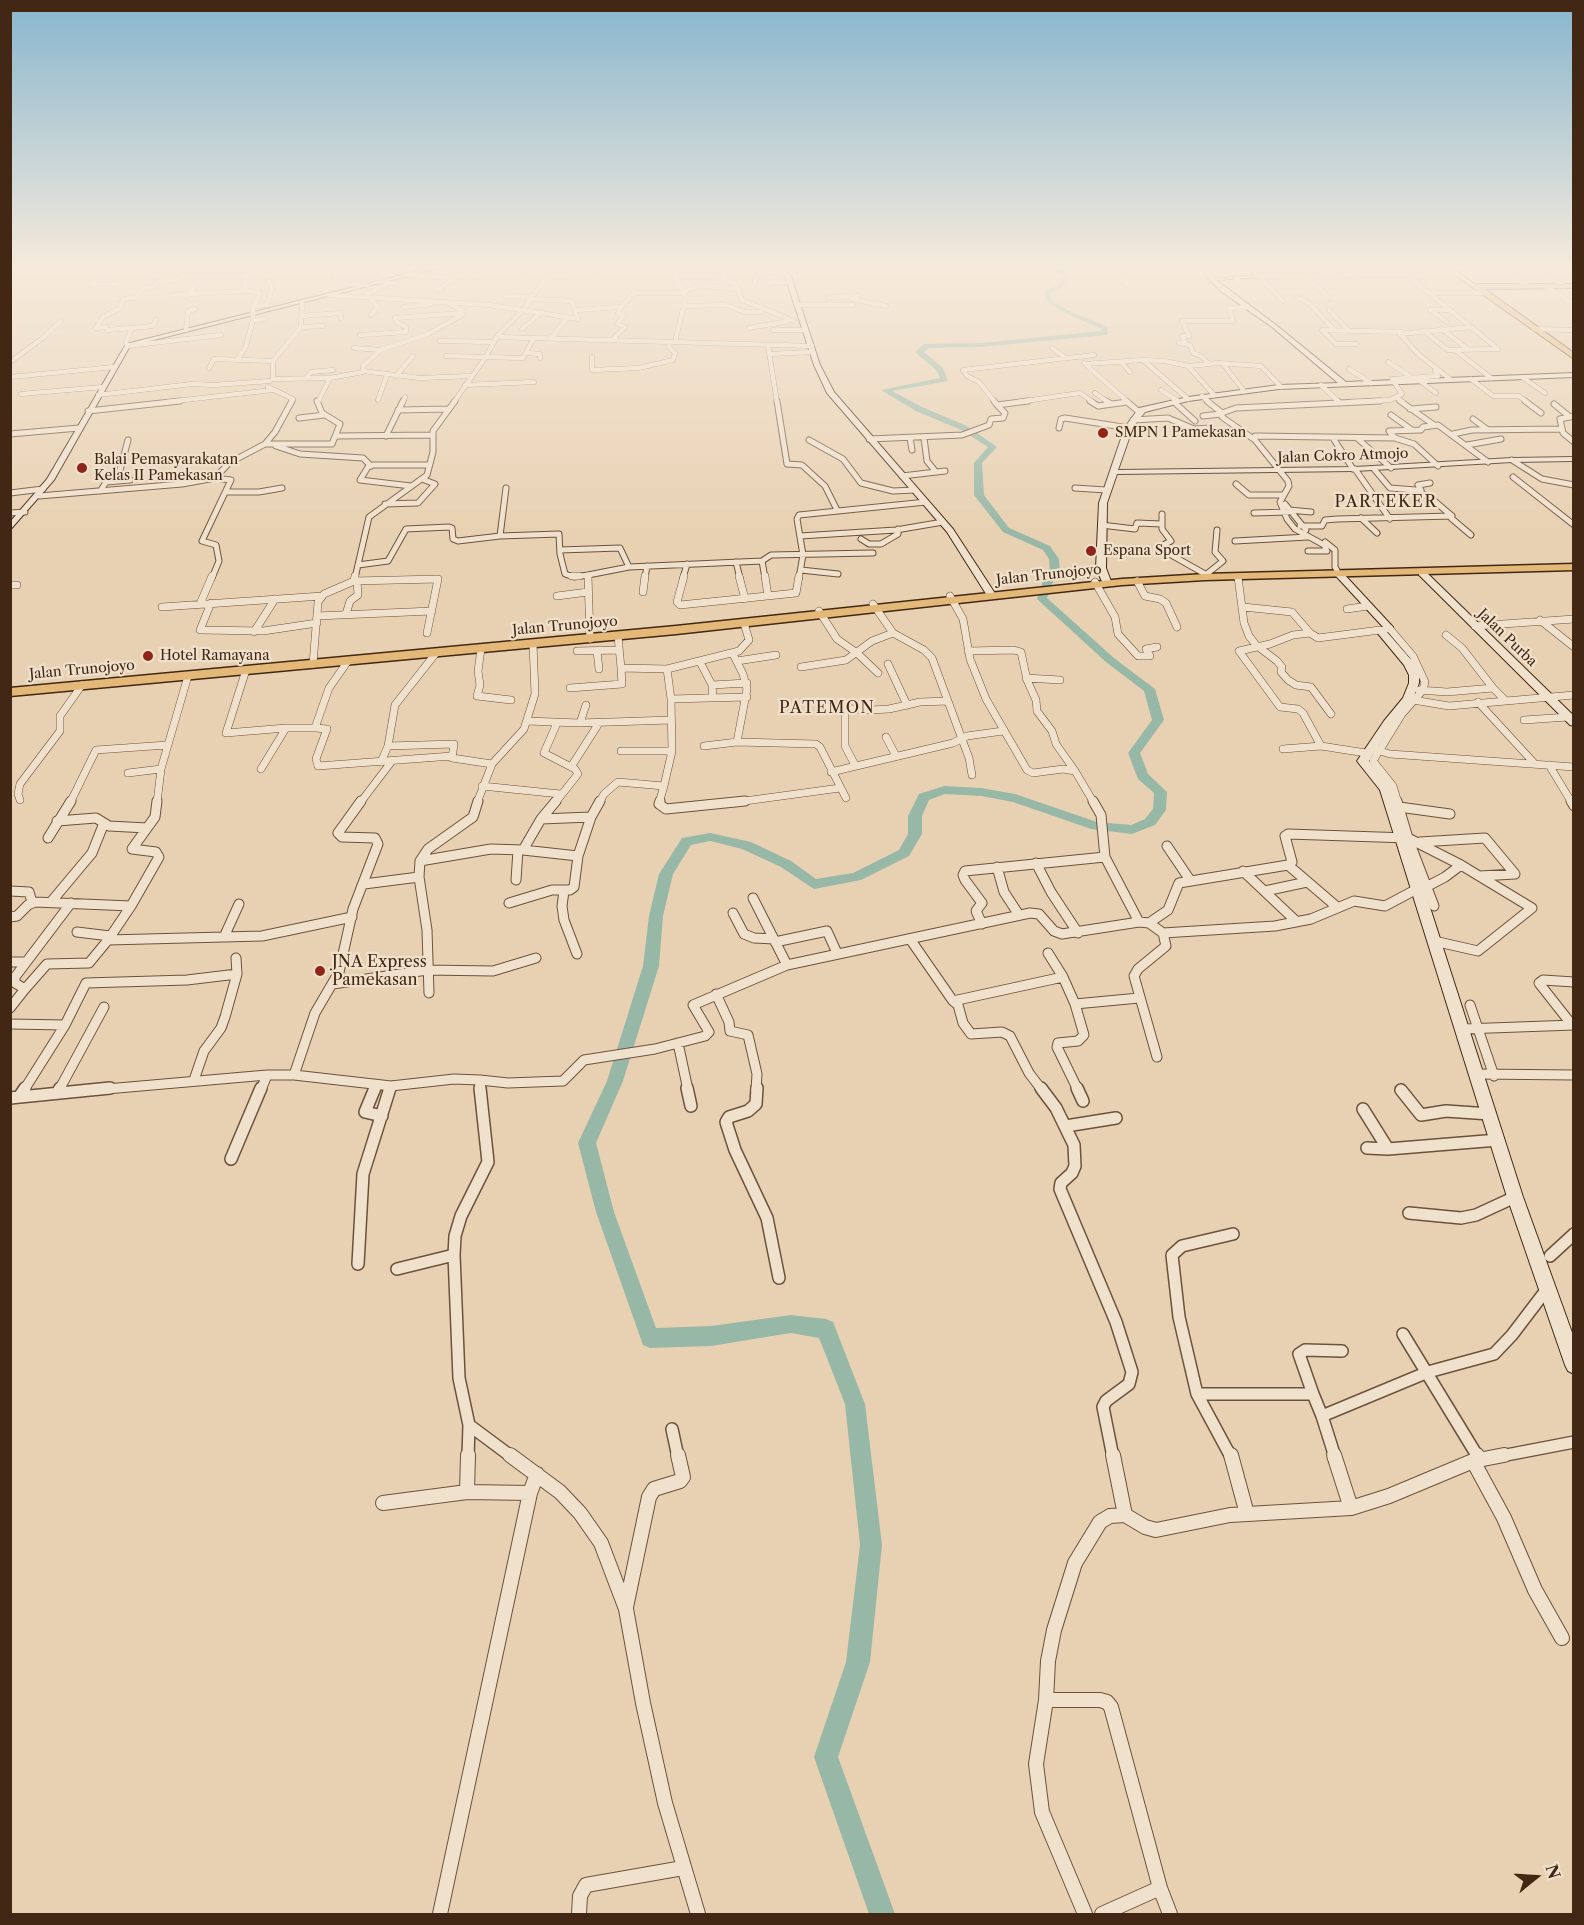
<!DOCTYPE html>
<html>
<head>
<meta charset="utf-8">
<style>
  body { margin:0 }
  #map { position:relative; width:1584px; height:1925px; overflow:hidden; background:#e8d1b2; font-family:"Libre Caslon Text",serif }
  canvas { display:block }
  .frame { position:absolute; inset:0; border:12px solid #422814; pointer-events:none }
  .north { position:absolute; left:1506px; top:1847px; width:60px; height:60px; -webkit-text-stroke:4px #f0e1cd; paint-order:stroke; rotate:72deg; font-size:16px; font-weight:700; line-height:24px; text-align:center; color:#422814 }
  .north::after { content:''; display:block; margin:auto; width:21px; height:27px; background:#422814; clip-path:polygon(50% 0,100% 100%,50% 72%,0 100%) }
</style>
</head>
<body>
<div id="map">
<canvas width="1584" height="1925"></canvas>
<div class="frame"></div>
<div class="north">N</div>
</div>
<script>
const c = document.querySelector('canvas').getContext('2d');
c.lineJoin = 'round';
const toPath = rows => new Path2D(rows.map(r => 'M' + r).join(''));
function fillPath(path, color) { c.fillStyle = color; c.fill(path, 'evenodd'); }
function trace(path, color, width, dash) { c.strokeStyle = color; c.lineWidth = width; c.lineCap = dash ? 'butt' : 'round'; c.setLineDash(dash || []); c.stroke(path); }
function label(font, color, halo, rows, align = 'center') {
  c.font = font + ' "Libre Caslon Text",serif'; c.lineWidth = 4.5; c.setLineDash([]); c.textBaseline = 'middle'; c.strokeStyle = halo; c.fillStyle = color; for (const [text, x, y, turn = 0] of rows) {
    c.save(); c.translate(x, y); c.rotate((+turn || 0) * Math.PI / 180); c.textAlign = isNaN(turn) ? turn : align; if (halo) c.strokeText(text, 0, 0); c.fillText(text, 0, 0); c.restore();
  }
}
const river = toPath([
  [971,264,989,266,1017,264,989,270,971,264],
  [1047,264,1054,264,1069,276,1062,287,1050,293,1052,300,1069,311,1108,327,1107,335,981,347,929,348,924,352,943,368,948,381,892,391,922,407,967,426,997,447,982,463,984,495,1009,528,1050,546,1059,559,1060,574,1053,582,1047,598,1114,658,1155,689,1164,720,1140,753,1148,774,1167,792,1166,810,1155,825,1132,834,1091,829,1013,802,981,796,945,794,929,800,922,816,922,834,909,856,861,880,814,889,781,867,742,849,710,841,691,845,673,874,663,916,659,966,623,1081,596,1143,614,1212,656,1328,711,1326,791,1315,826,1319,833,1322,865,1404,882,1545,870,1662,838,1757,895,1914,869,1914,814,1757,846,1662,860,1545,845,1404,819,1338,791,1333,711,1346,650,1348,643,1345,596,1212,578,1143,607,1081,643,966,649,916,659,874,682,838,710,833,751,842,791,861,816,879,853,873,899,850,908,834,908,816,919,794,944,786,981,788,1015,794,1097,822,1131,825,1145,819,1153,809,1154,793,1138,779,1128,753,1152,720,1144,691,1106,662,1037,599,1043,581,1050,573,1049,559,1043,550,1003,532,974,495,974,463,988,447,961,430,916,411,881,390,940,378,937,371,915,352,924,344,981,343,1101,331,1102,329,1065,313,1047,302,1044,292,1058,285,1063,276,1047,264]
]);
const streetFar5 = toPath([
  [321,264,321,266,332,267,336,283,367,285],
  [1115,264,1122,277,1127,280,1126,285],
  [1198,264,1212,278],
  [1393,264,1471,327,1400,334,1419,355,1450,379],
  [1416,264,1431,273,1456,274],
  [1495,264,1528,286],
  [1531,264,1564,286],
  [1558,264,1574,273],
  [486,265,526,269,522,280],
  [784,265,827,264],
  [823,265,829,269,870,269,878,275],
  [107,266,160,264],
  [537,266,539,269,551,271],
  [1148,266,1200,267],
  [84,269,105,268],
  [725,272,723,279,735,284,742,300,794,321],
  [408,275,455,278,489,264],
  [247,276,258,267,257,264],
  [1259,276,1406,275],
  [1259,276,1283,301],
  [1307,277,1329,298],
  [1236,278,1240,284],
  [593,279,599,267],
  [165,280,179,265,177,264],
  [755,283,755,278,762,274,763,266],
  [93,284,116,284],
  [396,284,379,281,374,269,410,264],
  [768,284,770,282,789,282],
  [92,285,98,274,111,265],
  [1545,286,1574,304],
  [441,290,437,290,455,278],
  [684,292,699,285,739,290],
  [1427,293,1486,293],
  [367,294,390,283],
  [173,295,245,291],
  [329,295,490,305,578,319,572,301,529,299],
  [187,296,204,275],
  [505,296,532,297],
  [1297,297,1310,304,1334,330],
  [370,298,378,307,371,315],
  [852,299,886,306],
  [302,303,301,327,273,361,273,379,330,378,363,372],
  [450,304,463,311,462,315,428,334,381,350,363,366,363,371,420,378,472,376],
  [798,305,830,305,829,297,858,296],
  [830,305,853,305],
  [254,306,267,305,272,289,269,281],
  [685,306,725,305,745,312,762,312],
  [404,307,431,304],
  [576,310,621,307,633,294,637,293,684,293],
  [1329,310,1348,330],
  [301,316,341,313,341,318],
  [253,320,265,319],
  [1447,322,1430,310,1449,310],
  [301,327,323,326],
  [132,328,153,326,156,320],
  [749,328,789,321],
  [522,329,542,312],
  [1442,329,1469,350],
  [1534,329,1574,330],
  [186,330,188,311,195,309],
  [773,330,806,330],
  [1322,330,1402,332],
  [1322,330,1336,344,1356,344],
  [1424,331,1448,350,1498,349,1471,327],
  [360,335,406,332,406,327,398,323,395,318,463,313],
  [497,337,812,346],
  [551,338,567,318],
  [612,340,625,327,617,324,624,315,618,313,621,307],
  [440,341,494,342],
  [675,342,685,300,684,292,674,275,679,271],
  [127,345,126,342,132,328,107,330,106,327,96,328,103,317,120,308,123,299,134,298,145,288,153,287,160,281,175,280,182,276,247,276,244,290,260,293,253,308,253,320,246,346,238,359],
  [768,345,777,402],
  [127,346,221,335],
  [354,348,381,350],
  [1052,348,1066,358],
  [1455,350,1491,378],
  [528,353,540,354,540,358],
  [769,354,813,352],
  [446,356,523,358,534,338],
  [592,357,592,370,639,368,673,360,675,353,669,347,668,342],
  [1143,360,1165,361,1188,366,1218,363,1261,366,1281,387],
  [10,362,44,337,61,321],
  [1121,362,1130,372],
  [1388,362,1411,377],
  [1084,363,1128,402],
  [1208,363,1201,356,1193,353,1190,345,1179,343,1185,342,1182,336,1189,336,1182,321,1233,321,1229,308,1248,307],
  [1085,364,1143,360,1188,399],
  [1224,365,1244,391],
  [1188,366,1214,395],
  [209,368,214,359,273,361],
  [1349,369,1371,383],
  [396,376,413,356],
  [10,377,114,367],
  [307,377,311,372,333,370],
  [1522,377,1545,393],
  [1471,379,1493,396,1519,396,1527,402],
  [1420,381,1436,393],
  [465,385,534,382],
  [1321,385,1339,402],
  [268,387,293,399,291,402],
  [1161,390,1178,401],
  [1095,393,1108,402],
  [21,394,103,387],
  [98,395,192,384,214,385,270,381],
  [1202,396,1209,402],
  [1397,398,1403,402],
  [378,400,387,375],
  [167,402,272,390],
  [318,402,330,378],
  [403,402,405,397],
  [454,402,485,358,498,335,524,309,551,271,596,267,787,274],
  [995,402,979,382,967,376,963,370,1094,355],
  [1018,402,1080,393,1093,402],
  [1351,402,1390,400,1402,394,1392,379,1438,376,1435,371,1439,371]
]);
const streetFar4 = toPath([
  [777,401,787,464,802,465,825,486,837,510],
  [994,401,997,405,1028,401],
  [1090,401,1098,406,1127,402],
  [1106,401,1111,404],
  [1126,401,1138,411],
  [1207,401,1222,413],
  [1337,401,1340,403],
  [1400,401,1434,425],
  [1525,401,1541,413],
  [1174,402,1195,421],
  [1554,404,1570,417],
  [1410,409,1436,407],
  [398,410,449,409],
  [88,411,180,401],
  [1391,415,1412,430],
  [1203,416,1221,414],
  [1574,416,1560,419,1563,433,1574,442],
  [299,418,325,415],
  [1473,419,1488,430],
  [1133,420,1168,418,1194,429,1211,428],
  [1059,428,1061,419,1065,418,1129,428],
  [10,434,79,428],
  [1453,434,1472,430,1561,429],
  [336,436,431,435],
  [386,436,403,401],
  [1255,436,1395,438,1389,431,1421,430,1423,427,1438,425,1488,462],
  [910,438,912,450],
  [924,438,927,461,936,472],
  [1333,438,1353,469],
  [1357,438,1391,468],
  [1395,438,1414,444,1438,466],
  [869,439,962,435,989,425,991,419,1003,418,1005,413,997,405],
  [809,440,843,459,861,483,893,491,915,490],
  [265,444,275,432,292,401],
  [1467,445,1501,439],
  [276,446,300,454,363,458,371,466],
  [1512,460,1542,479,1574,485],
  [100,461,124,458],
  [1355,469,1390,519],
  [1374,469,1390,488,1416,490,1432,499,1452,516],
  [902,476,945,471],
  [1513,477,1574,525],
  [215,478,229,463,265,444,332,444,340,424,322,413,317,401],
  [112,481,120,470,128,440],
  [1236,484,1249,495,1282,495],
  [411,486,360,480,368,467,373,465,429,465],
  [506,488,500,536,559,534,560,554,565,574,574,577,588,575],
  [1075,488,1106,490],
  [101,490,106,482,130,480],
  [1419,491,1421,490,1418,485,1430,483],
  [227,492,259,492,282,488],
  [10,493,43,489],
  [39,496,182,484,215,478,231,480,202,541,216,545,219,561,212,578],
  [385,504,418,503,435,484,422,479],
  [1285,504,1306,530],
  [1289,510,1311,512],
  [10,513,25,512],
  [1254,513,1288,512],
  [1162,514,1162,529,1171,541,1165,544,1166,552,1205,574],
  [1361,518,1377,533],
  [1451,518,1471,535],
  [1101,525,1135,529,1137,523,1162,524],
  [1300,526,1322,526,1325,520,1337,519,1452,516],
  [800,536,896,530,943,522],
  [861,539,869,544,881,544,898,534,898,529],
  [1235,541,1308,537],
  [1325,542,1335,550,1335,567,1339,574],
  [560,550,620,548,629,567],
  [1308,551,1327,551,1324,545,1295,529,1287,519,1280,502,1289,486,1288,481,1255,440,1222,417,1222,413,1236,408,1380,401],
  [762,561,765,578],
  [736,562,740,578],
  [358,565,388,561,406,529,449,527,452,528,453,539,458,541,500,536],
  [801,570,838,574],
  [1203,577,1223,561,1215,552,1217,530],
  [355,578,369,517,427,475,433,452,433,431,455,401],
  [588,578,588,575,629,567,762,561,771,555,873,553],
  [645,578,647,566],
  [683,578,687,564],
  [799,578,803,555,797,519,799,515,926,502]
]);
const streetFar3 = toPath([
  [572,576,579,576],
  [588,576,590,639],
  [684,576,677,602,680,605,796,593,799,576],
  [739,576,745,599],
  [765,576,768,596],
  [1238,577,1244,623,1249,636,1256,645,1277,661,1282,667,1281,672,1288,680,1296,685,1311,687,1331,714],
  [354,581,438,579,427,633],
  [1137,581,1145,596,1160,599,1166,603,1177,627],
  [1095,582,1115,617,1118,634,1138,656,1150,656,1146,649,1157,647],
  [10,585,17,585],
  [643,592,645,576],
  [557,596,588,592],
  [950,596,963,619,970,659,986,699,1027,770,1033,773,1063,769,1075,771,1094,803],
  [211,603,200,630,263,631,317,623],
  [200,604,212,576],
  [873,604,893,633,924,650,932,658,969,758,972,775],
  [162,607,322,596],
  [1243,607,1292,612,1310,633],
  [1347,609,1368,606],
  [819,611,837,639,857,653,878,673],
  [346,614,350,601,358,595,357,581],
  [317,616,432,611],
  [1540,620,1574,647],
  [1475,626,1574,619],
  [1390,629,1413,656,1425,682,1423,690,1402,714,1373,761,1393,786,1398,803],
  [254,632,275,599],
  [1446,635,1462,648,1493,688],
  [618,636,621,668,667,669,739,651,749,640,744,623],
  [481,649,478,671,480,685,477,696,511,700],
  [577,651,619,650],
  [597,651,599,669],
  [968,651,1014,650,1021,652,1027,680,1036,700,1037,711,1052,731,1056,744,1075,771],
  [733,654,743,674,747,689,737,742],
  [737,661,776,655],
  [700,662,712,685,713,698],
  [313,664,318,602,324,594,354,581,355,576],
  [888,664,907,705],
  [801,667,846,660,872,641,893,633],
  [246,670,226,733,286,728,261,769],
  [1026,678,1060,680],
  [712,685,747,683],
  [570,688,622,684,621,668],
  [1419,690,1447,692,1493,688,1505,700],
  [671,699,747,697],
  [1413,700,1449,706,1574,695],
  [1478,702,1535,764],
  [823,707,871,710,889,709,920,702,948,701],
  [845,709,845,746,855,765],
  [1524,720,1568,717],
  [527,721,580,723,671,720],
  [580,723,586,705],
  [286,728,315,728,329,688,348,661],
  [315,728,327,729,316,759,318,766,452,756],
  [886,737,896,756],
  [388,746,454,744,452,758,492,764],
  [704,746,737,742,816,744,820,747,846,798],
  [1321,746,1303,713,1298,709,1280,707,1239,651,1270,644,1293,635,1310,633,1318,638,1380,630],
  [1283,749,1321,746,1366,753],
  [1376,750,1390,754,1574,767],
  [621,751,672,751],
  [381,762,388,746,395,705,436,653],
  [1549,765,1572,803],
  [571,767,599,723],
  [831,772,953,743,967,736,1003,731],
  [128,773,161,769],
  [482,786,560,794],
  [664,786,672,751,671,699,667,669],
  [20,800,18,794,20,784,60,731,60,716,82,685],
  [70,803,96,750,167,745],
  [157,803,161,769,188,676],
  [360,803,392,761],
  [477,803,492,764,524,729,535,694,533,644],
  [555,803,578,774,575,769,544,753,557,723],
  [599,803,604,794,618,782,664,786,659,803],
  [730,803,840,788]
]);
const streetFar2 = toPath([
  [660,801,659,804,666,809,745,801],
  [1093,801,1101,815,1105,857],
  [1397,801,1408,838,1434,906],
  [1571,801,1574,806],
  [1399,807,1450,814],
  [591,817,600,801],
  [57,821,96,818,109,826,147,828],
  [48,838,71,801],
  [1420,842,1485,838,1515,874,1480,876],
  [1167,846,1190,880],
  [523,850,578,856],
  [420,861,491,849,523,850,541,819,556,801],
  [1036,863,1051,892,1078,933],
  [1288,865,1292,862,1285,836,1288,834,1408,838,1461,865,1532,908,1478,951,1434,941],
  [997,867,1004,892,1019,915],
  [1243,871,1297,922],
  [516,880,518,850],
  [364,884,419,877],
  [1422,886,1426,887,1445,877,1461,865],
  [10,891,29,892,32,902],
  [564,891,562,906,564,920,577,954],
  [1265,891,1307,882],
  [753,898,787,965],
  [51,902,92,853,104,823],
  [509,903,552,890,570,890,574,887,578,856,591,817,541,819],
  [131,906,159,857,156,852,132,849,155,817,157,801],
  [733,913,744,934,754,938,774,939],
  [10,917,17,916,28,905,35,902,131,906,108,940,224,937,239,904],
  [1149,923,1168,910,1179,883,1288,865,1337,907],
  [982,924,976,911,982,903,965,880,963,875,965,871,1105,857,1139,922],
  [77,932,110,936],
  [224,937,262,936,352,917],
  [910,939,953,1001,1063,977,1075,1004,1084,1035,1078,1041,1058,1043,1057,1047,1078,1090],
  [775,942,827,931,837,953],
  [1048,953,1063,977],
  [10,962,25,962],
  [333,984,427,970,493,971,536,958],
  [25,989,47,964,89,963,108,940],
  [429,993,427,930,419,877,420,861,428,849,473,817,478,801],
  [716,994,729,1022,730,1031,748,1035,757,1074,756,1090],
  [953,1001,958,1005,963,1023,971,1034,1002,1032,1010,1036,1029,1073,1042,1090],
  [1075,1004,1139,998],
  [1470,1005,1494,1076],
  [10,1008,25,989,15,983,15,977,71,903],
  [10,1024,65,1025],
  [1572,1025,1539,983,1543,980,1574,982],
  [1463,1029,1574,1025],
  [678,1043,688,1090],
  [1157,1057,1134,976,1138,969,1166,946,1163,933],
  [1478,1074,1574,1075],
  [294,1075,315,1013,339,972,353,909,378,844,375,838,342,837,338,833,361,801],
  [194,1080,204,1051,221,1028,225,1017,237,974,236,958],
  [480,1080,508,1083,563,1081,584,1060,655,1049,705,1036,709,1032,693,1005,787,965,1030,913,1039,914,1054,931,1062,934,1139,922,1149,923,1163,933,1275,926,1311,919,1354,901,1385,906,1417,889],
  [24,1090,65,1025,86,983,187,980,237,974],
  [59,1090,104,1007],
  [95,1090,267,1075,294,1075,391,1086,454,1079,480,1080,480,1090],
  [261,1090,267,1075],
  [374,1090,376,1085],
  [390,1090,391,1086]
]);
const streetFar1 = toPath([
  [375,1088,365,1112,382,1116],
  [687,1088,691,1106],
  [757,1088,756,1104,748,1111,729,1117,726,1122,735,1150,767,1218,779,1278],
  [1041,1088,1056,1108,1074,1145,1075,1166,1072,1173,1061,1183,1060,1189,1116,1322,1132,1372,1129,1384,1106,1401,1103,1407,1113,1457],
  [1077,1088,1083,1101],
  [1401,1090,1421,1115,1446,1111,1490,1114],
  [57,1093,60,1088],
  [19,1097,25,1088],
  [10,1098,110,1088],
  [1363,1109,1388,1149],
  [1066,1126,1116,1118],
  [1367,1148,1388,1149,1498,1140],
  [231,1159,261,1088],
  [1409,1213,1461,1218,1476,1215,1515,1197],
  [1550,1256,1574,1234],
  [358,1264,363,1174,390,1088],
  [397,1269,454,1255],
  [1403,1334,1478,1457],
  [1197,1394,1313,1394,1322,1416,1428,1372,1494,1354,1512,1335,1547,1289],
  [1313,1394,1299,1354,1305,1350,1342,1351],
  [1322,1416,1335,1457],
  [469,1425,512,1457],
  [672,1429,678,1457],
  [468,1457,469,1425,459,1378,454,1255,455,1236,461,1216,488,1162,480,1088],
  [1231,1457,1197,1394,1179,1317,1172,1255,1182,1246,1233,1234],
  [1496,1457,1574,1442]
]);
const street = toPath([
  [510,1455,560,1492,580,1513,601,1543,626,1609,643,1703,665,1803,698,1914],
  [1113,1455,1125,1515],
  [1231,1455,1247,1514],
  [1334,1455,1351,1508],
  [1477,1455,1480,1460],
  [1473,1461,1504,1518,1535,1590,1562,1638],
  [467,1492,468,1455],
  [383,1503,467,1492,530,1493],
  [626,1607,649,1497,654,1489,680,1481,683,1477,678,1455],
  [1046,1700,1100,1700,1107,1702,1111,1707,1160,1888,1170,1914],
  [440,1914,530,1493,537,1474],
  [579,1914,580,1896,586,1885,683,1868],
  [1085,1914,1042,1812,1036,1764,1046,1700,1048,1661,1054,1630,1075,1563,1100,1522,1110,1516,1125,1515,1145,1527,1156,1530,1230,1515,1351,1508,1389,1496,1473,1461,1504,1455],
  [1102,1914,1160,1888]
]);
const secondary = toPath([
  [446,264,455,264,130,346,54,480,10,530,10,522,47,479,126,344,446,264],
  [781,264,787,264,820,365,834,392,953,529,996,595,994,597,988,597,947,532,827,393,814,365,781,264],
  [1245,264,1251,264,1261,277,1216,280,1276,325,1346,382,1574,373,1574,377,1279,389,1188,401,1145,412,1133,427,1118,470,1355,467,1512,458,1574,457,1574,461,1512,462,1355,471,1117,474,1107,503,1106,568,1112,584,1104,586,1096,568,1099,503,1125,427,1139,408,1188,397,1279,385,1338,383,1272,327,1222,292,1208,279,1255,275,1245,264],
  [1440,264,1446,264,1477,286,1472,287,1440,264],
  [1419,571,1425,571,1574,716,1574,726,1570,725,1419,575,1419,571],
  [1336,572,1342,572,1393,627,1393,631,1387,632,1413,662,1419,675,1419,683,1413,699,1392,725,1369,761,1392,789,1523,1197,1574,1338,1574,1374,1568,1371,1565,1365,1507,1197,1380,790,1357,761,1384,721,1403,698,1409,683,1409,675,1404,665,1375,630,1383,627,1336,576,1336,572]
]);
const primary = toPath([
  [1574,284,1574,288,1485,289,1574,353,1574,359,1472,287,1477,284,1574,284]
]);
const highway = toPath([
  [1574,564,1574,570,1205,580,1122,585,676,634,10,696,10,688,676,626,1122,579,1205,574,1574,564]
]);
const markers = [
  [1103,433,6,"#8f2418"],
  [82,468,6,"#8f2418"],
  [1091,551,6,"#8f2418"],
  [148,656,6,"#8f2418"],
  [320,971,6,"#8f2418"]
];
const farPoinames = [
  ["SMPN 1 Pamekasan",1115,433],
  ["Balai Pemasyarakatan",94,460],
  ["Kelas II Pamekasan",94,476],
  ["Espana Sport",1103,551],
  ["Hotel Ramayana",160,656]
];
const farStreetnames = [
  ["Jalan Cokro Atmojo",1343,456,-2],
  ["Jalan Trunojoyo",1049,575,-6],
  ["Jalan Trunojoyo",565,626,-5],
  ["Jalan Purba",1507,638,44],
  ["Jalan Trunojoyo",82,670,-5]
];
const farQuarternames = [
  ["PARTEKER",1386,502],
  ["PATEMON",827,708]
];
const poiNames = [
  ["JNA Express",332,962],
  ["Pamekasan",332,980]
];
fillPath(river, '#98b8a7');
trace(streetFar5, '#6c523c', 5);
trace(streetFar4, '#6c523c', 7);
trace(streetFar3, '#6c523c', 8);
trace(streetFar2, '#6c523c', 11);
trace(streetFar1, '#6c523c', 14);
trace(street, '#6c523c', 16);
trace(secondary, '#422814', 2);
trace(primary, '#422814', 2);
trace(highway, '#422814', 3);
trace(streetFar5, '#f0e1cd', 4.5);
trace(streetFar4, '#f0e1cd', 5);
trace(streetFar3, '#f0e1cd', 7);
trace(streetFar2, '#f0e1cd', 9);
trace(streetFar1, '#f0e1cd', 11);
trace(street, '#f0e1cd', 14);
fillPath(secondary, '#f0e1cd');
fillPath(primary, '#e4b879');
fillPath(highway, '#e4b879');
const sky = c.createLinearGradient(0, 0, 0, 533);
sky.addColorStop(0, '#88b6ce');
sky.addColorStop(0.5, '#f5eadc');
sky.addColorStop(1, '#f5eadc00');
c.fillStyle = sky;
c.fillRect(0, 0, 1584, 533);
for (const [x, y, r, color] of markers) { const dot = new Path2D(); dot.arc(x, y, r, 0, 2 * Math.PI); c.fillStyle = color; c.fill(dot); trace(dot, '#f0e1cd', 2); }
label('14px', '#422814', '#f0e1cd', farPoinames, 'left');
label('14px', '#422814', '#f0e1cd', farStreetnames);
c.letterSpacing = '1.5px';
label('16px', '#422814', '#f0e1cd', farQuarternames);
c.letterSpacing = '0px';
label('16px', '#422814', '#f0e1cd', poiNames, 'left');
</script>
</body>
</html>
